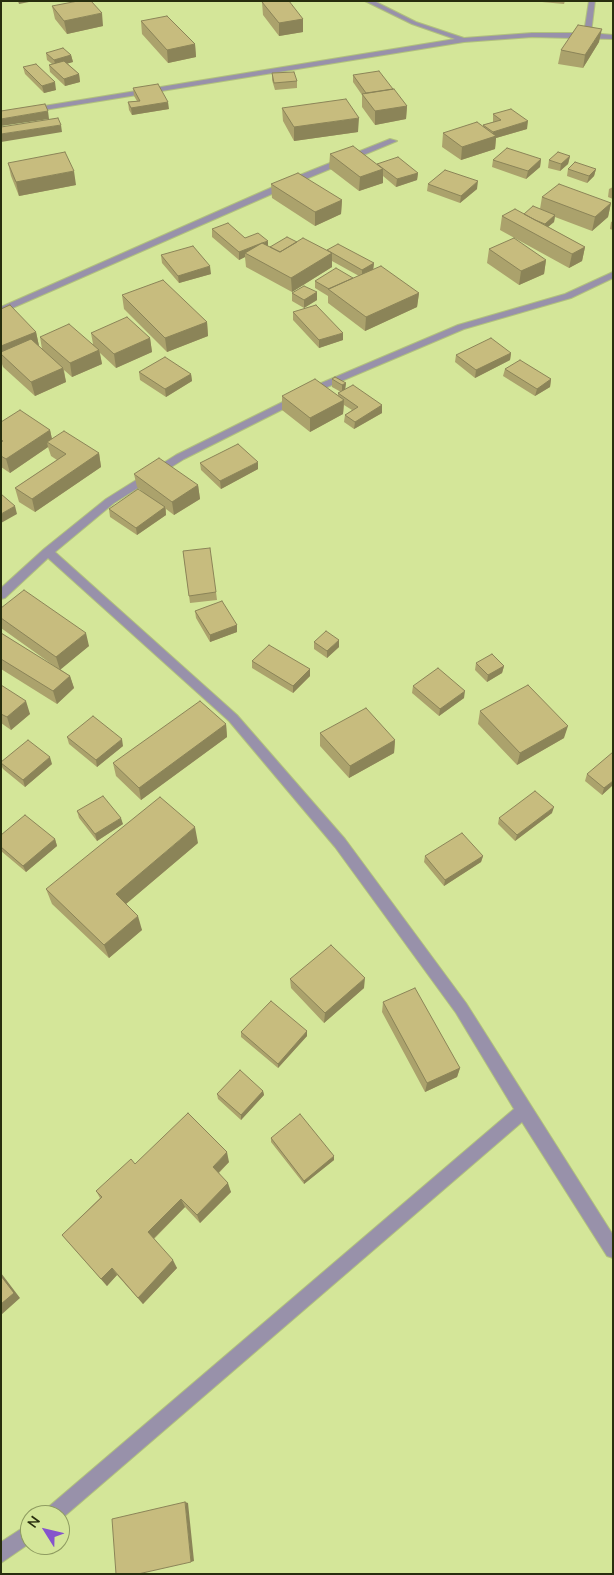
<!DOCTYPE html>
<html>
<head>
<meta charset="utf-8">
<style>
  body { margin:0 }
  #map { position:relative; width:614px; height:1575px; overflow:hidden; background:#d4e699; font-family:Mulish,sans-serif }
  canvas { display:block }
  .frame { position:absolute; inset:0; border:2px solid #272d0e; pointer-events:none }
  .north { position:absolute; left:20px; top:1505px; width:50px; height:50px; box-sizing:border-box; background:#d4e699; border:1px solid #8f9c61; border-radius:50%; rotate:306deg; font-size:14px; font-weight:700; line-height:20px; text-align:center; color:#272d0e }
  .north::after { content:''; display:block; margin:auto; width:18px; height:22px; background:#8554cc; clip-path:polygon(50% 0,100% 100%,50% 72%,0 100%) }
</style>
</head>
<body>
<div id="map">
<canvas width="614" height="1575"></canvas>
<div class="frame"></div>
<div class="north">N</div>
</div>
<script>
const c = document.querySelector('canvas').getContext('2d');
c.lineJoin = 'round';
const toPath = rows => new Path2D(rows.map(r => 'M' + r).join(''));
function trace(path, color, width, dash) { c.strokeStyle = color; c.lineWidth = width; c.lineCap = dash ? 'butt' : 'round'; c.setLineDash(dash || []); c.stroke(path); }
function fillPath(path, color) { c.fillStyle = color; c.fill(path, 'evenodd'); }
const street = toPath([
  [365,1,374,1,416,22,464,38,532,33,584,33,589,1,595,1,591,33,613,35,613,39,532,37,464,42,1,117,1,113,455,39,412,24,365,1],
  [390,139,397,141,306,179,1,313,1,307,300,175,390,139],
  [613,272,613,278,571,298,464,329,325,388,184,459,114,503,55,552,237,715,345,839,466,1003,613,1235,613,1258,607,1256,522,1122,60,1520,60,1515,43,1515,46,1509,514,1109,456,1013,335,847,229,721,48,558,5,598,1,599,1,588,44,549,106,499,176,455,319,384,458,325,565,294,613,272],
  [30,1523,30,1543,1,1563,1,1542,30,1523]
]);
const wall = toPath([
  [542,1,565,1,564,4,542,2],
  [262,2,303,19,303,32,279,36,263,15],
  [52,6,103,26,67,34,55,19],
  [141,21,195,44,196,57,168,63,142,34],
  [599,42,583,68,558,64,561,50],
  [46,53,71,55,73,62,67,63,79,74,80,82,65,86,50,72,49,65,52,64,47,60],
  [23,67,56,90,44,93,25,74],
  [272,73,297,81,297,88,275,90,272,80],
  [353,75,393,89,407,106,406,119,375,125,362,107,362,95,353,82],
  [133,88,169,109,132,115,129,110,128,102,137,101,134,96],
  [282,108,358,132,294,141,283,121],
  [493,114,527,129,496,138,495,149,461,160,442,147,443,133,483,126,483,125,493,122],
  [330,154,418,173,417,180,396,187,383,176,383,183,359,191,329,168],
  [570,156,568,164,560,171,548,168,549,160],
  [541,159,540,167,526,179,492,167,493,160],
  [8,163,76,185,19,196,11,176],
  [568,169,596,169,594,176,587,183,567,176],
  [271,184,342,200,341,214,315,226,272,198],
  [428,184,477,189,460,203,427,191],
  [613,187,613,199,608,197,609,189],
  [542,197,611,203,608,217,592,231,555,217,554,222,548,227,585,247,582,261,569,268,500,230,502,216,524,214,540,209],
  [613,221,613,230,610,229,611,222],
  [212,229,245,238,270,247,297,242,374,263,373,269,419,293,417,307,365,331,328,303,328,296,315,288,315,281,353,278,359,276,332,261,332,267,292,292,246,267,245,257,239,260,212,237],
  [489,249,546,260,544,274,519,285,487,263],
  [161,255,211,274,179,283,162,263],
  [317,292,317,300,304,308,292,301,292,293],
  [122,295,207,322,208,336,167,352,124,309],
  [1,309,36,332,39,346,42,349,40,337,93,344,91,333,150,338,152,352,116,368,100,353,102,364,72,377,64,370,66,382,35,396,3,367,1,361],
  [293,312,343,340,319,348,293,320],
  [511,353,510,360,475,378,455,362,456,355],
  [505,369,551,379,550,387,535,396,503,376],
  [139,372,191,374,192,381,166,397,140,380],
  [332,379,346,383,345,389,382,405,382,413,354,429,344,422,345,415,352,410,344,405,343,414,310,432,282,410,282,396,338,396,338,393,341,392,332,387],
  [1,422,50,430,52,439,99,453,101,467,35,512,19,502,15,488,57,460,51,456,48,447,10,473,1,467],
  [200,463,258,469,221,489,201,470],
  [134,474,198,485,200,499,174,515,166,509,166,515,137,535,110,517,109,509,145,494,137,487],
  [183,551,216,592,217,600,190,603],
  [1,608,89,646,60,669,70,676,74,688,57,704,1,669,1,633,57,668,1,628],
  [195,611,237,625,237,632,210,642,196,618],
  [314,642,339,647,327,658,314,649],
  [252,661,310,676,293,693,252,668],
  [476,663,504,666,502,673,487,682,475,670],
  [1,685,30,714,11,730,1,723],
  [413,686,464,698,439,716,412,693],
  [480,711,564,738,517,765,478,724],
  [226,724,227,737,141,800,116,776,113,763],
  [320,733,395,740,394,753,349,778,320,746],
  [67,737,123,746,97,767,69,744],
  [1,762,52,764,25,787,3,769,1,765],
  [587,774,613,785,602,795,585,781],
  [77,811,123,824,97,841,79,818],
  [552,813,515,841,498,824,499,818],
  [1,835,55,839,57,846,26,872,1,851],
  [198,843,126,904,142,930,109,958,52,904,46,889],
  [425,856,483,856,481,862,444,886,424,862],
  [290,979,364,988,324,1023,291,988],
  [383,1002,460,1068,457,1077,425,1092,382,1012],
  [241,1032,307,1036,278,1068,241,1037],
  [263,1091,264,1095,241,1120,218,1099,217,1094],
  [271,1138,334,1160,304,1184,271,1142],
  [229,1162,219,1173,231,1192,200,1223,185,1207,154,1239,177,1268,143,1304,117,1275,107,1286,62,1235,100,1198,96,1191,135,1164]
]);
const shadedWall = toPath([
  [18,1,34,1,19,4],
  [102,13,103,26,67,34,64,21],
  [303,19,303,32,279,36,279,23],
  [602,29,599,42,583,68,585,55],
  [195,44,196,57,168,63,167,50],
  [71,55,73,62,56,67,54,60],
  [79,74,80,82,65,86,64,79],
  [55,82,56,90,44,93,42,86],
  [168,102,169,109,132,115,131,108],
  [407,106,406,119,375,125,375,111],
  [48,111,49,119,1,126,1,119],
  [359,118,358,132,294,141,294,127],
  [528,121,527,129,496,138,495,149,461,160,462,147,492,137,493,132],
  [61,125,62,132,1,142,1,134],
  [570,156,568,164,560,171,561,164],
  [541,159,540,167,526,179,528,171],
  [383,169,383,183,359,191,360,177],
  [596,169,594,176,587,183,589,176],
  [74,171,76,185,19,196,16,182],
  [418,173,417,180,396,187,397,179],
  [478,181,477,189,460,203,461,196],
  [342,200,341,214,315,226,315,212],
  [611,203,608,217,592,231,595,217],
  [555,215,554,222,543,231,545,224],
  [268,241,268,249,245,253,245,257,239,260,239,252],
  [585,247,582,261,569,268,572,254],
  [332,253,332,267,292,292,291,278],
  [546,260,544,274,519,285,521,271],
  [374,263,373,271,362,277,362,270],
  [210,266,211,274,179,283,178,276],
  [317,292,317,300,304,308,304,300],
  [419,293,417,307,365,331,366,317],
  [207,322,208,336,167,352,165,338],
  [36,332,39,346,1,354,1,346],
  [343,333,343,340,319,348,319,340],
  [150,338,152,352,116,368,114,354],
  [99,350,102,364,72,377,70,363],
  [511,353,510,360,475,378,476,370],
  [63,368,66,382,35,396,31,382],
  [191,374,192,381,166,397,165,389],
  [551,379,550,387,535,396,537,389],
  [346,383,345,390,342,393,342,385],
  [344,400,343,414,310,432,310,418],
  [382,405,382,413,354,429,355,422],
  [50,430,53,444,47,442,48,447,10,473,6,459],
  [99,453,101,467,35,512,32,499],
  [258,462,258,469,221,489,220,481],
  [198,485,200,499,174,515,172,502],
  [15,506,17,514,1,523,1,514],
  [165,507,166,515,137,535,136,528],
  [237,625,237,632,210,642,210,635],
  [86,633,89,646,60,670,56,657],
  [339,640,339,647,327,658,327,651],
  [504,666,502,673,487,682,488,675],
  [310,669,310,676,293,693,293,686],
  [70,676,74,688,57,704,53,691],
  [465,691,464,698,439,716,440,709],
  [26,701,30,714,11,730,7,717],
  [226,724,227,737,141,800,139,788],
  [568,726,564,738,517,765,520,753],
  [122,739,123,746,97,767,96,760],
  [395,740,394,753,349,778,350,766],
  [50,757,52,764,25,787,23,780],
  [613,781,613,785,602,795,604,788],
  [554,807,552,813,515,841,517,835],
  [121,818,123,824,97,841,95,834],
  [195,827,198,843,120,909,116,894],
  [55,839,57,846,26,872,23,866],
  [483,856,481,862,444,886,445,880],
  [138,916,142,930,109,958,104,945],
  [365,978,364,988,324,1023,325,1013],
  [307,1031,307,1036,278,1068,278,1064],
  [460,1068,457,1077,425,1092,427,1083],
  [263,1091,264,1095,241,1120,241,1115],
  [227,1152,229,1162,215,1176,213,1167],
  [334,1156,334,1160,304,1184,304,1181],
  [228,1183,231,1192,200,1223,197,1215],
  [181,1199,185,1207,152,1240,148,1232],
  [173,1260,177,1268,143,1304,138,1298],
  [112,1268,117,1275,107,1286,101,1279],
  [1,1273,20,1298,1,1315],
  [185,1502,188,1503,194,1561,191,1562]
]);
const building = toPath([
  [78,1,91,1,102,13,64,21,52,6,78,1],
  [266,1,289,1,303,19,279,23,262,2,266,1],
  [167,16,195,44,167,50,141,21,167,16],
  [578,25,602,29,585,55,561,50,578,25],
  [63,48,71,55,54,60,46,53,63,48],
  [64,61,79,74,64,79,49,65,64,61],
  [36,64,55,82,42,86,23,67,36,64],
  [379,71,393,89,366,93,353,75,379,71],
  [294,72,297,81,274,83,272,73,294,72],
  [158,84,168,102,131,108,128,102,140,101,133,88,158,84],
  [394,89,407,106,375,111,362,94,394,89],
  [346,99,359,118,294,127,282,108,346,99],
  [45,104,48,111,1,119,1,111,45,104],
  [511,109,528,121,493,132,483,125,501,120,493,114,511,109],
  [58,118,61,125,1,134,1,127,58,118],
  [477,122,496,136,462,147,443,133,477,122],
  [353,146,383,169,360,177,330,154,353,146],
  [507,148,541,159,528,171,493,160,507,148],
  [65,152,74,171,16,182,8,163,65,152],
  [558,152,570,156,561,164,549,160,558,152],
  [398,157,418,173,397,179,377,164,398,157],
  [575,162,596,169,589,176,568,169,575,162],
  [445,170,478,181,461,196,428,184,445,170],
  [298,173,342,200,315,212,271,184,298,173],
  [559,184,611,203,595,217,542,197,559,184],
  [533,206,555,215,545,224,535,220,524,214,533,206],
  [515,209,585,247,572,254,502,216,515,209],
  [228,223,245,238,258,233,268,241,262,243,239,252,212,229,228,223],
  [287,237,297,242,280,252,270,247,287,237],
  [303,238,332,253,291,278,245,253,262,243,280,252,303,238],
  [514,238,546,260,521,271,489,249,514,238],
  [338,244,374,263,362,270,327,250,338,244],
  [193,246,210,266,178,276,161,255,193,246],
  [381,266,419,293,366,317,328,289,381,266],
  [336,268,353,278,329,289,315,281,336,268],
  [163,280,207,322,165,338,122,295,163,280],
  [304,286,317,292,304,300,292,293,304,286],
  [10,305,36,332,1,346,1,309,10,305],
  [316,305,343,333,319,340,293,312,316,305],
  [127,317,150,338,114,354,91,333,127,317],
  [69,324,99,350,70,363,40,337,69,324],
  [491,338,511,353,476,370,456,355,491,338],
  [31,339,63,368,31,382,1,354,1,352,31,339],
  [165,357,191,374,165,389,139,372,165,357],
  [520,360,551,379,537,389,505,369,520,360],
  [335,377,346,383,342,385,332,379,335,377],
  [315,379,344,400,310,418,282,396,315,379],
  [353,385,382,405,355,422,345,415,358,407,338,393,353,385],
  [20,410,50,430,6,459,1,456,1,442,3,441,1,440,1,422,20,410],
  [64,431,99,453,32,499,15,488,66,454,47,442,64,431],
  [238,444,258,462,220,481,200,463,238,444],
  [159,458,198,485,172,502,134,474,159,458],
  [138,489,165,507,136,528,109,509,138,489],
  [1,494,15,506,1,514,1,494],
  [210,548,216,592,189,596,183,551,210,548],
  [24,590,86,633,56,657,1,618,1,608,24,590],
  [222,601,237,625,210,635,195,611,222,601],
  [326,631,339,640,327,651,314,642,326,631],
  [1,633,70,676,53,691,1,659,1,633],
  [269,645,310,669,293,686,252,661,269,645],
  [492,654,504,666,488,675,476,663,492,654],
  [438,668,465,691,440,709,413,686,438,668],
  [1,685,26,701,7,717,1,714,1,685],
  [528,685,568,726,520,753,480,711,528,685],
  [200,701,226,724,139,788,113,763,200,701],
  [366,708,395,740,350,766,320,733,366,708],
  [93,716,122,739,96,760,67,737,93,716],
  [28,740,50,757,23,780,1,763,1,762,28,740],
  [613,752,613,781,604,788,587,774,613,752],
  [535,791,554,807,517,835,499,818,535,791],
  [103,796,121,818,95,834,77,811,103,796],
  [160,797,195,827,116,894,138,916,104,945,46,889,160,797],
  [25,815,55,839,23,866,1,847,1,835,25,815],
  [462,833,483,856,445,880,425,856,462,833],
  [331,945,365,978,325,1013,290,979,331,945],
  [415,988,460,1068,427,1083,383,1002,415,988],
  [271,1001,307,1031,278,1064,241,1032,271,1001],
  [240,1070,263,1091,241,1115,217,1094,240,1070],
  [188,1113,227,1152,213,1167,228,1183,197,1215,181,1199,148,1232,173,1260,138,1298,112,1268,101,1279,62,1235,102,1197,96,1191,131,1159,135,1164,188,1113],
  [300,1114,334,1156,304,1181,271,1138,300,1114],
  [1,1276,14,1293,1,1304,1,1276],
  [185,1502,191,1562,138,1574,116,1574,112,1519,185,1502]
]);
trace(street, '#b1c17d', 2);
fillPath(street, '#9891aa');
fillPath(wall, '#aba26c');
fillPath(shadedWall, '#8b8458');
fillPath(building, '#c7bc7e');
trace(building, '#8b8458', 1);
</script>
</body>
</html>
